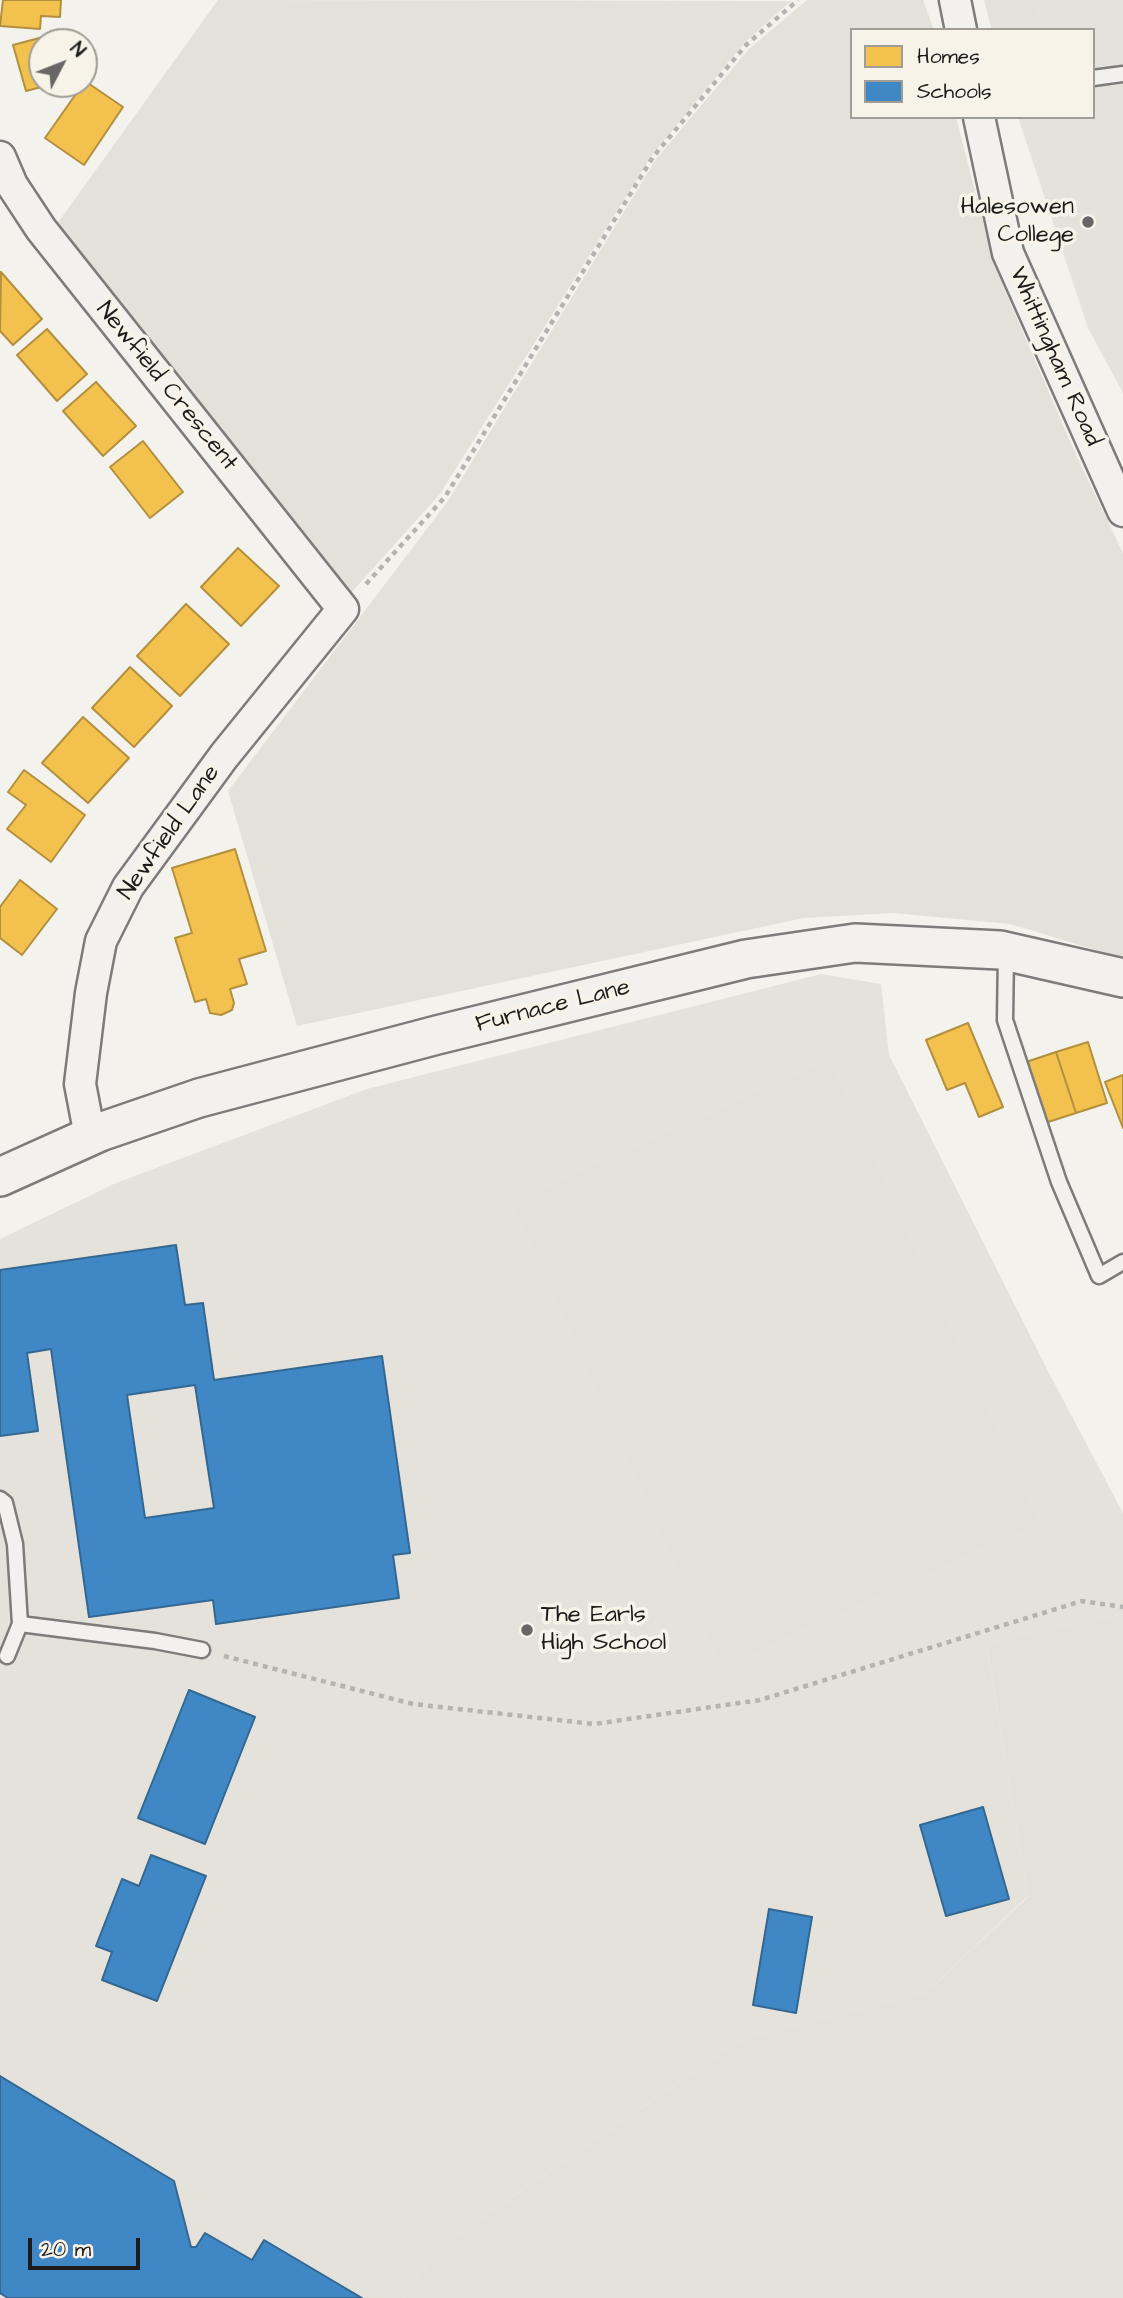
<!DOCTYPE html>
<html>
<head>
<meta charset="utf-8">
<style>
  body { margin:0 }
  #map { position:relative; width:1123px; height:2298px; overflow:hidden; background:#f4f2ec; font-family:"Architects Daughter",sans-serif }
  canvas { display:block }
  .legend { position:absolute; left:850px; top:28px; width:245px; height:91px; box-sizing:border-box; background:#f7f3e8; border:2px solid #9f9d96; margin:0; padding:9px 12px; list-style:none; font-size:21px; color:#1c1c1c }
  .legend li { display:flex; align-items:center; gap:14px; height:35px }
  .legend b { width:35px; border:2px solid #9f9d96 }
  .north { position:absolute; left:28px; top:28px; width:70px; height:70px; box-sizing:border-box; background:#f7f3e8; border:2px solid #9f9d96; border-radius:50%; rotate:48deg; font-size:19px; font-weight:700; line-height:28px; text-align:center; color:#1c1c1c }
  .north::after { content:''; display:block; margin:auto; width:24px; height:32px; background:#686765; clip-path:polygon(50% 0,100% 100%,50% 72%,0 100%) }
  .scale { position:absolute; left:28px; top:2238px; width:112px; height:32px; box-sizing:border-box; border:4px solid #1c1c1c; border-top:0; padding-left:9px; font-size:21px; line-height:24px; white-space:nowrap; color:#1c1c1c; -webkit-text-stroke:5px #f7f3e8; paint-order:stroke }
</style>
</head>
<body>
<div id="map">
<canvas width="1123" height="2298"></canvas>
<ul class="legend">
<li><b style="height:19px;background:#f2c14e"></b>Homes</li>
<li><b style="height:19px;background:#3f88c5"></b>Schools</li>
</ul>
<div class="north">N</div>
<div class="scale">20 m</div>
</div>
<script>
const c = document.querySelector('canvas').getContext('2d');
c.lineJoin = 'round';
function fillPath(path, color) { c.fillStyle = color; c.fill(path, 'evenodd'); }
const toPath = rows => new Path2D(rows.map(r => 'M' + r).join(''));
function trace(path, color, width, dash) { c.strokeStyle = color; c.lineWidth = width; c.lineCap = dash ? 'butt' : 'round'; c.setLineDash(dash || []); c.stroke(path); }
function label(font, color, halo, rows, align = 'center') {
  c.font = font + ' "Architects Daughter",sans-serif'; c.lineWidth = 7; c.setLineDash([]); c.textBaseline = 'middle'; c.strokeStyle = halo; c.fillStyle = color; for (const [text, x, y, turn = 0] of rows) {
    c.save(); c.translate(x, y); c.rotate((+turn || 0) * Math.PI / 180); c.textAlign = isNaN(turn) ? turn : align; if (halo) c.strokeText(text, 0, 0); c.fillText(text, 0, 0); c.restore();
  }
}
const built = toPath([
  [984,0,1123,0,1123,393,1088,328,1018,117,1093,117,1093,30,992,30],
  [821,974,881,984,889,1055,1050,1375,1123,1513,1123,1614,987,1646,1028,1896,927,1992,741,2040,439,2248,404,2298,0,2298,0,1239,116,1183,367,1089]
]);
const green = toPath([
  [218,0,791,1,744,43,652,155,440,494,349,595,57,224],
  [807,0,923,0,934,30,852,30,852,117,956,117,994,265,1076,455,1123,553,1123,958,1010,924,893,913,804,918,297,1026,228,791,448,501,656,159,749,49],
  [984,0,1033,0,1039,30,992,30],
  [829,1061,1038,1523,722,1666,513,1203],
  [1123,1614,1123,2298,404,2298,439,2248,741,2040,927,1992,1028,1897,987,1645]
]);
const homes = toPath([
  [3,0,61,0,60,17,41,16,40,29,0,26,3,0],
  [58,33,61,42,42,42,42,84,53,84,26,91,13,45,58,33],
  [85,81,123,107,84,165,45,138,85,81],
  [1,272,42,319,13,345,0,331,1,272],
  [47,329,87,374,57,401,17,355,47,329],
  [96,382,136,426,103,456,63,411,96,382],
  [143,441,183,492,150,518,110,467,143,441],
  [238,548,279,586,241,626,201,587,238,548],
  [186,604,229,644,180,696,137,656,186,604],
  [130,667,172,706,134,747,92,708,130,667],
  [83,717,129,758,88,803,42,763,83,717],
  [24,770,85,815,51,862,7,829,26,805,8,792,24,770],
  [235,849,266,951,239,959,247,984,230,989,234,1003,232,1010,221,1015,210,1013,206,999,195,1002,175,938,192,933,172,868,235,849],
  [20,880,57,909,22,955,0,938,0,907,20,880],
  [968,1023,1003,1107,979,1117,965,1083,947,1090,926,1040,968,1023],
  [1088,1042,1107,1103,1076,1113,1056,1052,1088,1042],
  [1056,1052,1076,1113,1045,1123,1026,1062,1056,1052],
  [1123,1075,1123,1128,1105,1082,1123,1075]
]);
const schools = toPath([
  [176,1245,185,1305,203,1303,214,1380,382,1356,410,1553,393,1555,399,1598,216,1624,213,1600,89,1617,51,1349,27,1353,38,1431,0,1436,0,1270,176,1245],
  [195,1385,214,1508,145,1518,127,1395,195,1385],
  [189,1690,255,1717,205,1844,138,1818,189,1690],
  [983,1807,1009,1899,946,1916,920,1825,983,1807],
  [151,1855,206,1876,157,2001,102,1980,112,1952,96,1946,122,1879,139,1886,151,1855],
  [769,1909,812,1917,796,2013,753,2005,769,1909],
  [0,2076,174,2181,191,2247,196,2247,205,2233,252,2260,264,2240,362,2298,8,2298,0,2293,0,2076]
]);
const path = toPath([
  [366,584,445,497,653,157,746,45,798,0],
  [224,1656,413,1704,594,1724,760,1700,1082,1601,1123,1607]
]);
const service = toPath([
  [1093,78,1123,74],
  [1006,953,1005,1020,1059,1182,1099,1276,1123,1262],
  [0,1499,5,1503,15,1544,20,1624,7,1656],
  [20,1624,155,1641,202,1650]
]);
const minor = toPath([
  [955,0,961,30],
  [979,117,1008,253,1123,511],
  [0,157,12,185,41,229,343,609,224,756,128,887,101,941,91,993,80,1084,90,1136]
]);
const tertiary = toPath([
  [0,1177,100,1132,199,1098,437,1035,746,959,855,943,1000,950,1123,978]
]);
const markers = [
  [1088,222,7,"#686765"],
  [527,1630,7,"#686765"]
];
const poiNames = [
  ["Halesowen",1074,208],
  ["College",1074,236],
  ["The Earls",541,1616,"left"],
  ["High School",541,1644,"left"]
];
const streetNames = [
  ["Whittingham Road",1054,357,66],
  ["Newfield Crescent",166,387,51],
  ["Newfield Lane",170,833,-55],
  ["Furnace Lane",553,1007,-14]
];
fillPath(built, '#e4e2da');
fillPath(green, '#e4e1da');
fillPath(homes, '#f2c14e');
trace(homes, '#b2903f', 2);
fillPath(schools, '#3f88c5');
trace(schools, '#346892', 2);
trace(service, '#7d7c7a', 19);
trace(minor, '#7d7c7a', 35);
trace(tertiary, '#7d7c7a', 42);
trace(path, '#b4b3b0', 4.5, [5, 5]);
trace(service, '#f2f1ed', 14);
trace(minor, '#f2f1ed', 30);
trace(tertiary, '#f2f1ed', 37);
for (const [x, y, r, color] of markers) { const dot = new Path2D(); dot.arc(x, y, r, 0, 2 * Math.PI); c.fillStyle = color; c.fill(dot); trace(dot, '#f7f3e8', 2.5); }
label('24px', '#1c1c1c', '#f7f3e8', poiNames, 'right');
label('24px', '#1c1c1c', '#f7f3e8', streetNames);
</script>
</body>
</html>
